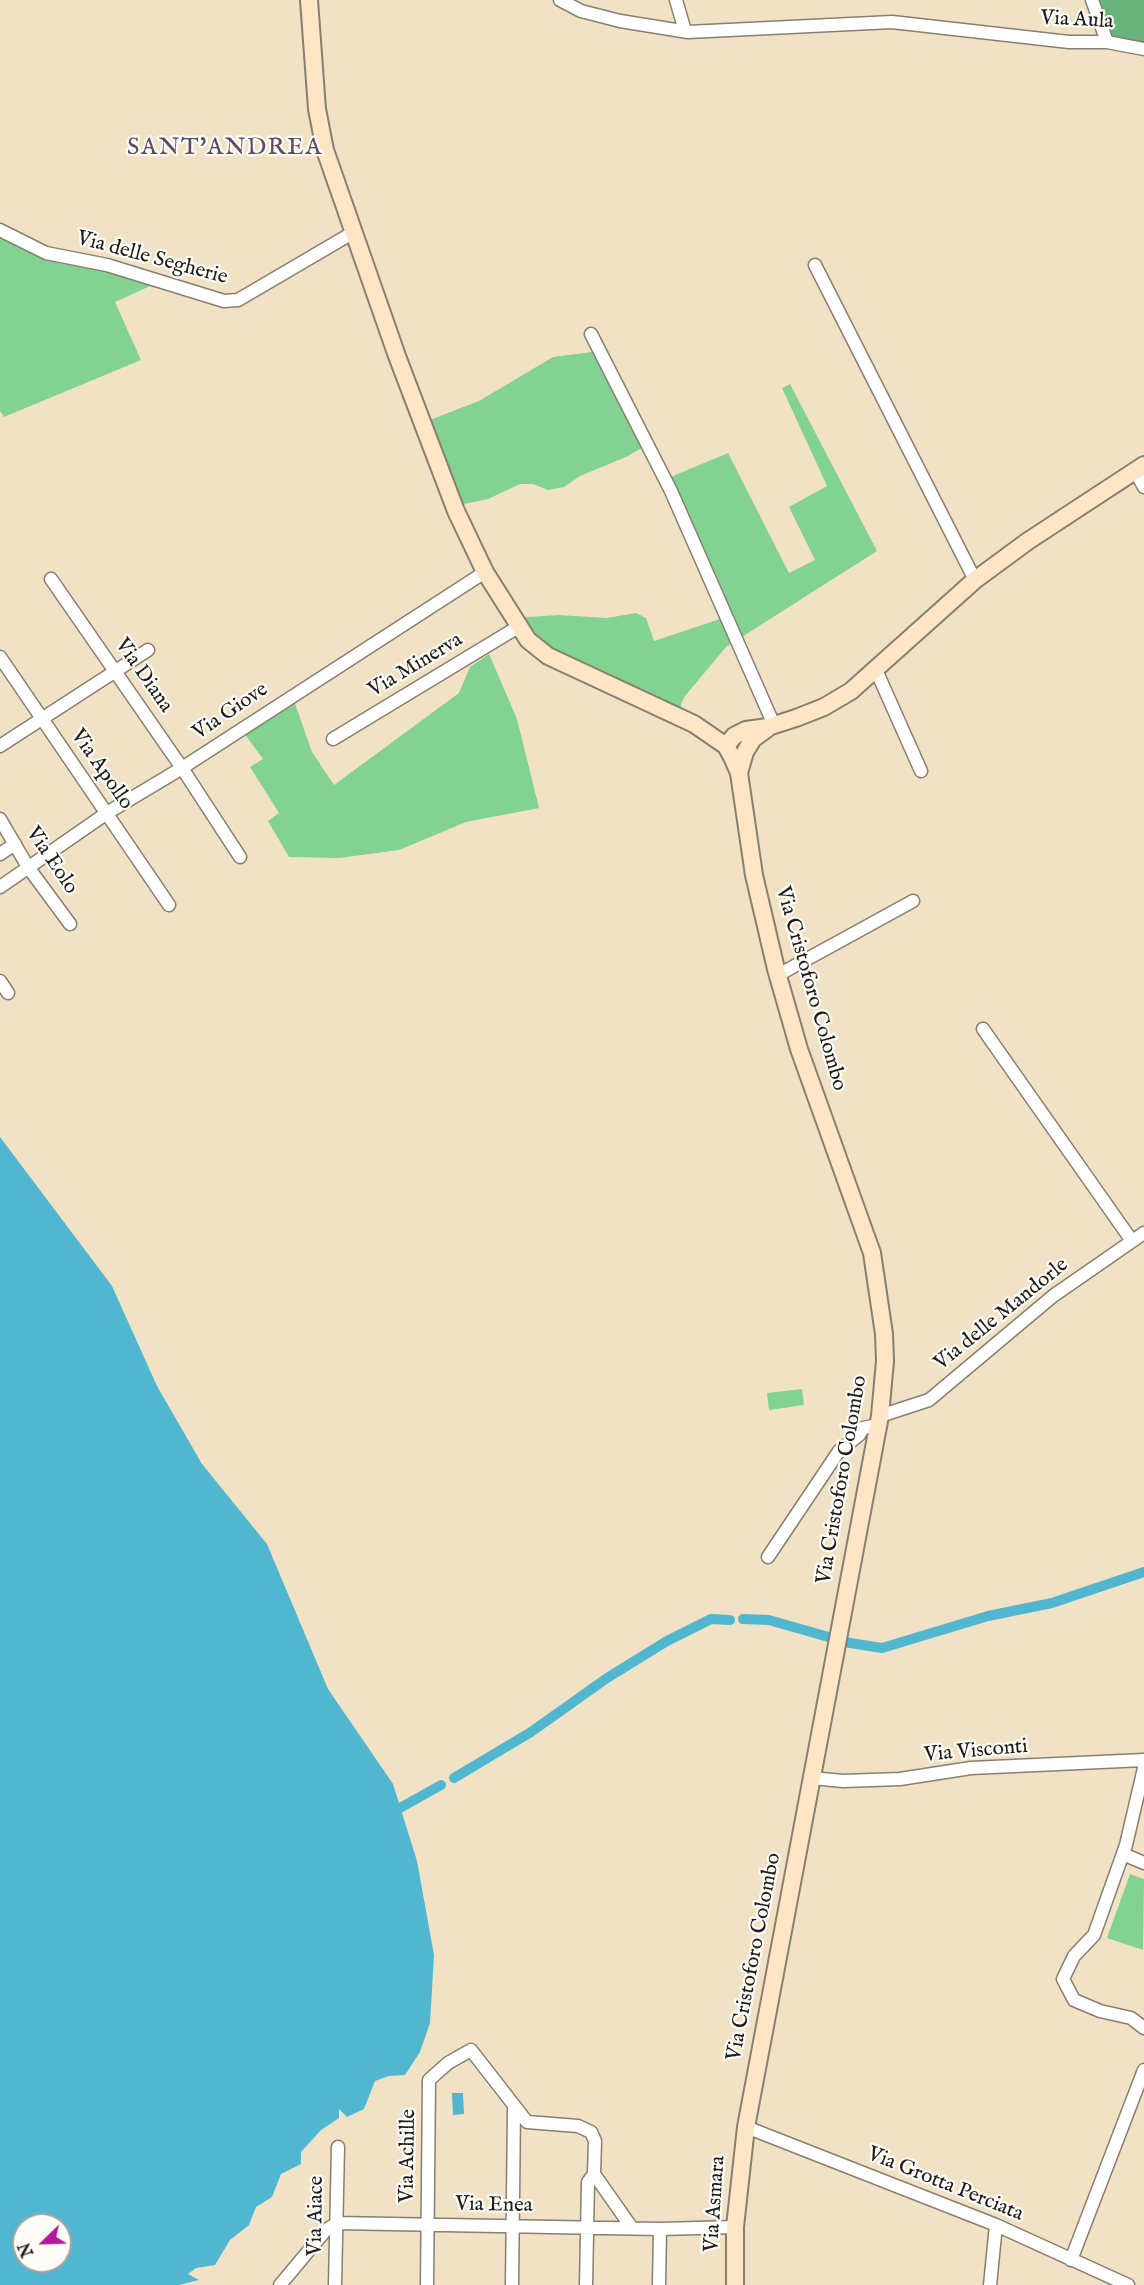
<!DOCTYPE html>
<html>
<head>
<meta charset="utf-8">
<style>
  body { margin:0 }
  #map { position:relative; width:1144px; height:2285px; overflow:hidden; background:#f2e2c5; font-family:"IM FELL English",serif }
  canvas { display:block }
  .north { position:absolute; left:12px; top:2213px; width:60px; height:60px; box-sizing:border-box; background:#fdfcf7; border:2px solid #a3a29f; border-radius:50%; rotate:247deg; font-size:16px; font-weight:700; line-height:24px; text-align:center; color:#1c1c1c }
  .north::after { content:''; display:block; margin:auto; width:21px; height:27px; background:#b5179e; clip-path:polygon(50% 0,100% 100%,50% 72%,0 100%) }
</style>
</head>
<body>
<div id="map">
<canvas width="1144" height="2285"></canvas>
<div class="north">N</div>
</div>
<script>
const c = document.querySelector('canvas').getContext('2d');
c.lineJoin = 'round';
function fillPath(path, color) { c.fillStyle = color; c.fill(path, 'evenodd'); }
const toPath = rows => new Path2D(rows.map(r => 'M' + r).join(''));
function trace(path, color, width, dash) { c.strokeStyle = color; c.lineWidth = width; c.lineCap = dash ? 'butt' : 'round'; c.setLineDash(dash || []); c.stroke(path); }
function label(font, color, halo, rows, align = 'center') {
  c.font = font + ' "IM FELL English",serif'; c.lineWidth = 4.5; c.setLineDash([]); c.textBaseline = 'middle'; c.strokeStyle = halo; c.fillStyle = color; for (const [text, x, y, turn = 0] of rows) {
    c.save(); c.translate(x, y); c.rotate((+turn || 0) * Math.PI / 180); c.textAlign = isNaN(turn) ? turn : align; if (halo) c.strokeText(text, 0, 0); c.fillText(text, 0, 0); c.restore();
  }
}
const green = toPath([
  [0,230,46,253,161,281,115,302,141,360,4,417,0,411],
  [600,351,649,444,626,457,580,476,564,487,548,490,533,484,520,484,488,499,454,506,422,423,479,401,553,357],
  [790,384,877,551,726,647,685,696,681,704,682,713,548,656,512,618,559,615,607,618,636,613,646,618,654,641,726,617,666,479,728,453,789,573,815,560,789,507,827,486,782,388],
  [489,654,517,719,539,808,466,822,399,850,339,858,289,857,268,821,279,813,250,767,263,759,241,729,292,695,312,752,334,785,459,693,470,667],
  [802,1389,804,1405,769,1410,767,1393],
  [1130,1874,1144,1879,1143,1950,1107,1938]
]);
const forest = toPath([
  [1092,0,1144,0,1144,49,1107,42]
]);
const water = toPath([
  [0,1137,112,1286,157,1386,202,1464,267,1544,328,1689,393,1784,417,1861,434,1955,430,2023,420,2052,405,2075,389,2076,375,2081,364,2109,347,2117,339,2109,339,2118,321,2130,301,2152,301,2164,281,2174,272,2197,256,2207,249,2225,230,2240,215,2265,196,2268,188,2274,199,2280,179,2285,0,2285],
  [24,2225,60,2225,60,2261,24,2261],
  [452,2093,463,2093,464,2114,453,2115]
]);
const canal = toPath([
  [743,1619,769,1620,832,1638],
  [844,1642,882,1648,988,1616,1052,1603,1144,1572],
  [454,1778,531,1732,607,1678,667,1641,711,1619,730,1620],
  [400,1808,441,1785]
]);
const street = toPath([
  [560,0,581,11,620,21,688,32,892,22,1069,42,1107,42,1144,49],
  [676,0,685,31],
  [1092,0,1107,42],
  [0,230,46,253,107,265,224,301,238,300,354,232],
  [815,265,975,580],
  [591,334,671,491,774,725],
  [1135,471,1144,487],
  [51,579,182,768,240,857],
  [0,657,169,905],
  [876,670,921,771],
  [333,739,518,627],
  [0,746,148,650],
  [0,819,28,867,70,924],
  [0,854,15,844],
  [0,887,107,813,182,768,485,572],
  [778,975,913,901],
  [0,981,8,993],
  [983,1029,1132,1241],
  [880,1416,929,1400,1053,1296,1144,1233],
  [768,1557,839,1451,859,1435,863,1428,878,1425],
  [1144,1768,1126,1845,1094,1935,1074,1956,1063,1979,1074,2000,1100,2011,1131,2018,1144,2028],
  [812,1778,843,1781,900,1779,971,1768,1144,1760],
  [1123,1854,1144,1863],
  [746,2127,996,2225,1128,2285],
  [1071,2260,1144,2070],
  [280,2285,326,2230,337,2223,660,2229,735,2227],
  [335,2285,338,2147],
  [427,2285,429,2080,448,2063,471,2050,527,2122,578,2126,591,2132,595,2141,594,2174,632,2228],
  [512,2285,514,2109],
  [586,2285,588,2182,594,2174],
  [659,2285,660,2229],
  [990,2285,996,2225]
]);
const secondary = toPath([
  [309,0,317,109,325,150,397,356,456,511,485,572,528,640,548,656,694,724,726,746,733,759,739,773,754,875,776,969,799,1049,872,1253,884,1334,885,1361,880,1416,746,2127,735,2227,735,2285],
  [726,746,734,736,746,730,768,727,796,718,824,707,851,691,975,580,1028,541,1144,465],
  [739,773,745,752,753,739,768,728]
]);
const streetNames = [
  ["Via Aula",1077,21,3],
  ["Via delle Segherie",152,259,15],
  ["Via Minerva",416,666,-31],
  ["Via Diana",143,676,55],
  ["Via Giove",231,712,-34],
  ["Via Apollo",101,770,55],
  ["Via Eolo",51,861,56],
  ["Via Cristoforo Colombo",810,989,74],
  ["Via delle Mandorle",1002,1315,-39],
  ["Via Cristoforo Colombo",843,1480,-80],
  ["Via Visconti",976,1752,-5],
  ["Via Cristoforo Colombo",755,1957,-79],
  ["Via Achille",409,2156,-89],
  ["Via Grotta Perciata",945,2185,22],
  ["Via Asmara",716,2204,-86],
  ["Via Enea",494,2206,1],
  ["Via Aiace",317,2216,-89]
];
const quarterNames = [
  ["SANT'ANDREA",225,149]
];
fillPath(green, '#82d292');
fillPath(forest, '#69b47c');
fillPath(water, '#51b7d0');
trace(canal, '#51b7d0', 10);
trace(street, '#877f70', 15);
trace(secondary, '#877f70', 20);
trace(street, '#fff', 12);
trace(secondary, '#fde5c5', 16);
label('21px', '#1c1c1c', '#fdfcf7', streetNames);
c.letterSpacing = '1.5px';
label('24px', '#5a4c65', '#fdfcf7', quarterNames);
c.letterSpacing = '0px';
</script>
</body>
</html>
